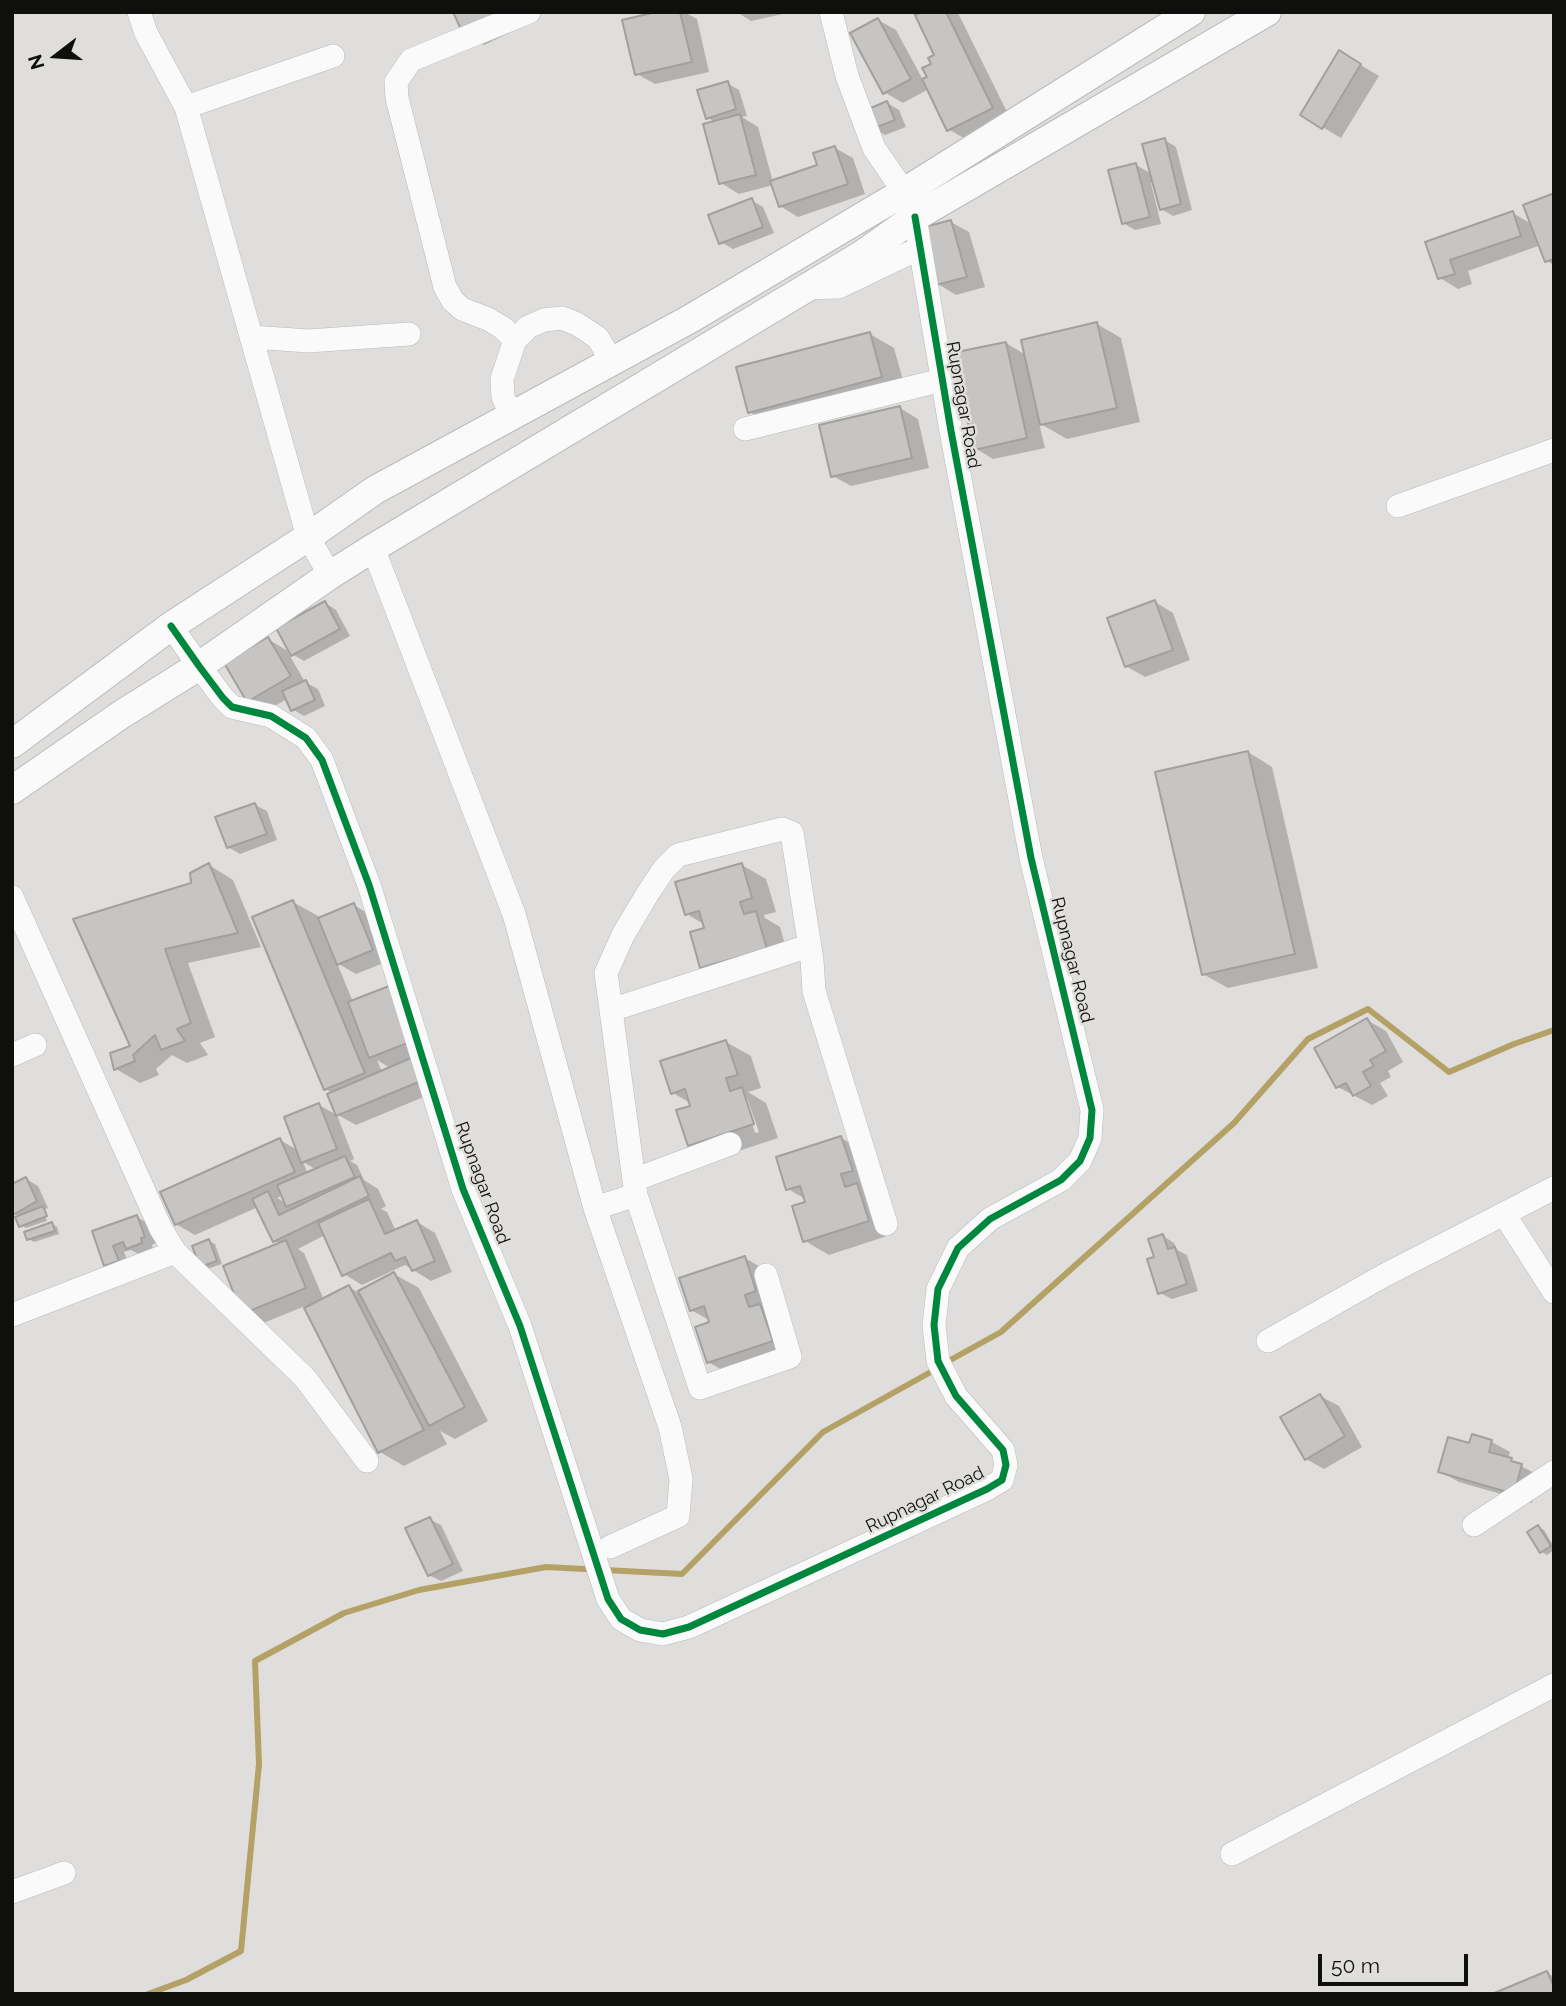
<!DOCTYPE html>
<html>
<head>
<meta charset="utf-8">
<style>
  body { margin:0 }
  #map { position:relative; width:1566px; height:2006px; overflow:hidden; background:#dfdedc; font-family:Raleway,sans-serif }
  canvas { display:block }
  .frame { position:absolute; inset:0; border:14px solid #0f0f0e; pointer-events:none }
  .north { position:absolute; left:21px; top:21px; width:70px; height:70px; -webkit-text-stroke:5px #e0dfdb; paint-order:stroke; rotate:253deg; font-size:19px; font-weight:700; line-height:28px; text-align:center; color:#0f0f0e }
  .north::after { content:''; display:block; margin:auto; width:24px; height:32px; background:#0f0f0e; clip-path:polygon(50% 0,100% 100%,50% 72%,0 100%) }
  .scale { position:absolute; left:1318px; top:1954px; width:150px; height:32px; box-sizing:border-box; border:4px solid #0f0f0e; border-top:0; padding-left:9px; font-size:21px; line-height:24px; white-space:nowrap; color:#0f0f0e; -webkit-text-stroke:5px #e0dfdb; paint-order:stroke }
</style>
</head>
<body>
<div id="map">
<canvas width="1566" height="2006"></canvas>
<div class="frame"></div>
<div class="north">N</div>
<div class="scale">50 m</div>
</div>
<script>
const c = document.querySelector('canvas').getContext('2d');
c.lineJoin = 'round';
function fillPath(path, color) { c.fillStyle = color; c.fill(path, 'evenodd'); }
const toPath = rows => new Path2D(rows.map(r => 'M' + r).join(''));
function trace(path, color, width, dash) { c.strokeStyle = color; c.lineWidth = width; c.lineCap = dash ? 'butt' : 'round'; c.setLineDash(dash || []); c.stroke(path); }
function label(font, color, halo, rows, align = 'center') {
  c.font = font + ' Raleway,sans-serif'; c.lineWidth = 5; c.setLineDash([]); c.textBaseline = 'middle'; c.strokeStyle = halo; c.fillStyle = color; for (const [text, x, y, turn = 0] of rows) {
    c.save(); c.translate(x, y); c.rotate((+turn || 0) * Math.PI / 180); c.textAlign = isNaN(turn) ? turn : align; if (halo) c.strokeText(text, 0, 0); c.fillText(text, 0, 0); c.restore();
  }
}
const shadow = toPath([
  [664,12,684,12,697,19,709,72,655,84,637,74],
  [739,12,792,12,751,21,740,14],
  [925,12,955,12,959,15,1010,118,967,140,948,129,927,90,903,103,884,92,878,20,896,30,923,80,929,78,937,56],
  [520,28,484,45,465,35],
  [1339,52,1379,76,1341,138,1302,115],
  [727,83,739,90,747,116,742,117,758,127,773,182,819,166,835,148,853,158,865,194,798,217,780,206,773,185,739,194,721,183,716,123,707,117],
  [887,103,899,110,906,127,885,135,873,128],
  [1165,140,1176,147,1192,210,1173,216,1161,209,1154,183,1151,183,1161,224,1135,230,1123,223,1136,165,1152,174],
  [1552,196,1554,197,1554,265,1547,261,1541,245,1468,271,1472,284,1458,289,1440,278,1428,243,1513,213,1533,225],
  [751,200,763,207,774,233,733,249,721,242],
  [951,222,969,232,985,287,956,295,938,284],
  [1097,324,1121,338,1140,422,1067,439,1039,423,1045,448,993,459,975,448,1006,343,1026,355],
  [870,334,894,348,906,391,774,426,750,412],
  [900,408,918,419,929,468,851,486,833,476],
  [1155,602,1173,613,1190,660,1145,677,1126,666],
  [325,603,336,610,350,636,304,661,287,651,305,682,318,689,325,706,304,716,292,709,287,699,266,711,248,700,268,639,291,653],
  [1248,752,1272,767,1318,968,1228,988,1203,974],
  [255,805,267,811,277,840,240,854,228,847],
  [209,865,233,880,261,947,188,963,215,1037,200,1043,208,1055,187,1063,172,1055,156,1069,159,1075,140,1083,116,1069,133,1047,75,920,193,884],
  [742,865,766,879,776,912,764,915,765,918,780,927,790,962,726,981,702,967,706,929,705,925,687,914],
  [293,902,318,916,319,919,354,905,372,916,391,960,356,974,337,963,353,1002,389,988,438,1091,356,1125,338,1115,333,1093,325,1089],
  [377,1060,392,1069,382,1072],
  [1367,1020,1386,1031,1403,1062,1388,1071,1391,1077,1380,1083,1388,1096,1372,1105,1338,1087],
  [726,1042,751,1056,761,1088,748,1092,766,1103,778,1138,714,1159,690,1145,692,1104,673,1093],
  [744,1098,747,1098,759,1132,755,1133],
  [319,1105,337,1115,354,1159,350,1161,357,1165,364,1180,378,1189,386,1206,381,1209,387,1212,396,1231,417,1222,435,1233,452,1272,431,1281,405,1265,362,1285,344,1274,325,1235,298,1249,304,1253,324,1300,349,1287,359,1293,394,1274,419,1288,488,1421,455,1439,440,1431,447,1444,404,1466,380,1452,305,1306,261,1324,243,1313,281,1244,275,1241,258,1207,195,1235,176,1224,280,1140,299,1151],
  [303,1162,317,1170,308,1174],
  [283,1195,287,1204,277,1198],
  [841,1138,866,1152,893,1234,829,1255,805,1241,808,1203,807,1200,788,1189],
  [26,1179,38,1186,48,1208,43,1210,47,1221,26,1228,20,1225,20,1217,14,1213,12,1209,12,1186],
  [137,1217,149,1224,156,1243,152,1245,153,1249,139,1254,131,1250,124,1252,130,1267,117,1272,105,1265,94,1232],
  [52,1224,57,1227,59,1234,34,1242,29,1239],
  [1163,1236,1174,1243,1177,1250,1187,1255,1198,1291,1172,1299,1160,1293,1156,1258],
  [209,1241,215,1244,222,1264,207,1269,201,1266],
  [745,1258,769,1272,796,1355,733,1376,708,1362,711,1323,711,1321,691,1310],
  [1320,1396,1339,1406,1362,1447,1324,1469,1306,1459],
  [1473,1436,1492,1442,1510,1452,1508,1459,1540,1476,1532,1503,1459,1482,1441,1472,1470,1446],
  [429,1519,441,1525,463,1571,441,1581,429,1575],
  [1538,1527,1544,1530,1554,1547,1554,1550,1547,1555,1542,1552],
  [1547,1973,1554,1977,1554,1994]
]);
const stream = toPath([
  [945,1363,1001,1332,1234,1123,1308,1039,1368,1009,1449,1072,1514,1044,1554,1030],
  [148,1994,186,1980,241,1951,259,1764,255,1661,344,1613,419,1590,546,1567,682,1574,823,1432,936,1369]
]);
const building = toPath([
  [453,12,500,12,464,36,453,12],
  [656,12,680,12,692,62,635,75,622,20,656,12],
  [921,12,946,12,993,108,947,131,922,79,927,77,922,68,931,64,928,58,934,55,915,15,921,12],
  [878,18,911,79,883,94,850,33,878,18],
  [1339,50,1361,64,1322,129,1300,115,1339,50],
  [728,81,736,109,706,119,697,90,728,81],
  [887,101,895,120,872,129,864,111,887,101],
  [740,114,756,175,719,184,703,124,740,114],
  [1165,138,1181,204,1160,210,1142,144,1165,138],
  [835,146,848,184,779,207,770,181,817,165,813,153,835,146],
  [1136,163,1150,217,1122,224,1108,170,1136,163],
  [1552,194,1554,199,1554,259,1545,262,1523,205,1552,194],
  [752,198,763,227,719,244,708,215,752,198],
  [1513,211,1521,236,1450,260,1455,274,1438,279,1425,242,1513,211],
  [951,220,967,277,936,285,921,228,951,220],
  [1097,322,1117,408,1040,425,1021,340,1097,322],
  [870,332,882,377,748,413,736,367,870,332],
  [1006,342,1027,438,974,450,952,353,1006,342],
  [900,406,912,458,831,477,819,425,900,406],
  [1155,600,1173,650,1125,667,1107,618,1155,600],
  [325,601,340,629,291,656,276,628,325,601],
  [268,637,291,676,247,702,224,663,268,637],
  [306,680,315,700,291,711,282,691,306,680],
  [1248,751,1295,954,1202,975,1155,772,1248,751],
  [255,803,267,834,227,848,215,817,255,803],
  [209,863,238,933,165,949,191,1023,177,1029,185,1041,161,1050,155,1035,133,1055,135,1061,114,1070,110,1053,130,1046,73,919,191,883,190,873,209,863],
  [742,863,752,898,740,902,744,914,756,911,767,949,700,968,690,932,704,928,699,911,685,915,675,882,742,863],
  [293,900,365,1073,324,1090,252,917,293,900],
  [354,903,373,950,337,965,318,918,354,903],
  [389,986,410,1042,369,1058,348,1002,389,986],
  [1367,1018,1386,1051,1370,1060,1374,1066,1363,1072,1371,1086,1353,1096,1346,1083,1336,1088,1314,1048,1367,1018],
  [726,1040,738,1075,726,1078,730,1091,742,1087,754,1124,688,1146,676,1110,690,1106,685,1089,671,1094,660,1061,726,1040],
  [411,1058,421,1081,336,1116,327,1094,411,1058],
  [319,1103,337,1149,301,1163,284,1117,319,1103],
  [841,1136,853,1171,841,1174,845,1187,857,1183,869,1221,803,1242,792,1206,805,1202,800,1186,786,1190,776,1157,841,1136],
  [280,1138,295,1172,175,1225,160,1192,280,1138],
  [345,1156,355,1177,286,1207,277,1185,345,1156],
  [360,1176,369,1196,273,1242,252,1199,268,1191,279,1215,360,1176],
  [26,1177,37,1201,13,1215,12,1184,26,1177],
  [369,1199,385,1234,417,1220,435,1261,412,1271,405,1257,395,1261,391,1253,342,1276,318,1223,369,1199],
  [43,1206,47,1216,19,1227,15,1217,43,1206],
  [137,1215,145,1237,141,1238,142,1243,126,1249,123,1242,113,1246,119,1261,104,1266,92,1231,137,1215],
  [52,1222,55,1231,27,1240,24,1232,52,1222],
  [1163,1234,1168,1249,1175,1247,1187,1284,1158,1294,1147,1259,1154,1257,1148,1239,1163,1234],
  [209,1239,217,1261,200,1267,192,1246,209,1239],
  [286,1240,306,1288,242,1314,223,1266,286,1240],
  [745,1256,756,1291,745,1295,749,1307,760,1304,773,1341,707,1363,695,1327,709,1322,704,1306,690,1311,679,1278,745,1256],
  [394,1272,465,1407,429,1426,358,1291,394,1272],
  [349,1285,424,1430,378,1453,304,1308,349,1285],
  [1320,1394,1345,1436,1305,1460,1280,1417,1320,1394],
  [1472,1434,1492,1440,1489,1452,1512,1458,1511,1461,1522,1464,1514,1494,1438,1472,1448,1437,1469,1443,1472,1434],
  [430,1517,453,1564,428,1576,405,1528,430,1517],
  [1538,1525,1551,1546,1540,1553,1527,1532,1538,1525],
  [1547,1971,1554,1987,1554,1994,1492,1994,1547,1971]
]);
const minor = toPath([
  [139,12,146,33,186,107,308,537,330,575],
  [831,12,847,76,874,148,904,192],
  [186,107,333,56],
  [806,288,839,287,920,248],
  [252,337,308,341,409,334],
  [515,340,503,328,488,319,462,309,453,301,445,287,397,98,396,82,411,60,529,12],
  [512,416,503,397,502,379,515,340,528,327,544,320,562,318,577,324,598,338,605,350],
  [745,429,942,380],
  [1398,506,1554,450],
  [373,548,514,914,595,1208,670,1427,681,1479,678,1516,610,1547],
  [171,626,199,666,223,698,232,707,271,716,306,738,322,760,369,885,463,1189,520,1326,608,1599,621,1619,640,1630,663,1634,689,1627,987,1489,1002,1480,1006,1465,1003,1450,956,1396,938,1361,934,1325,938,1289,958,1248,990,1219,1061,1180,1080,1161,1090,1138,1092,1110,1031,858,951,431,915,217],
  [12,897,161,1229,175,1252,305,1378,367,1461],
  [611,1010,809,946],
  [12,1055,35,1045],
  [634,1180,730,1144],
  [595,1208,636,1195],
  [1504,1214,1554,1292],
  [766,1275,790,1357,700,1388,636,1195,606,973,623,935,648,893,664,869,678,855,782,829,792,833,812,960,814,991,886,1224],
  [12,1315,175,1252],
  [1268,1341,1383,1276,1554,1188],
  [1474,1525,1554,1472],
  [1232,1854,1554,1685],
  [12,1892,64,1873]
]);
const major = toPath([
  [12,744,171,626,308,537,375,490,690,319,904,192,1191,12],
  [12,790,122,714,199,666,330,575,373,548,863,254,915,217,1267,12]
]);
const cycleway = toPath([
  [171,626,199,666,223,698,232,707,271,716,306,738,322,760,369,885,463,1189,520,1326,608,1599,621,1619,640,1630,663,1634,689,1627,987,1489,1002,1480,1006,1465,1003,1450,956,1396,938,1361,934,1325,938,1289,958,1248,990,1219,1061,1180,1080,1161,1090,1138,1092,1110,1031,858,951,431,915,217]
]);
const streetNames = [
  ["Rupnagar Road",963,405,80],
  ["Rupnagar Road",1072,960,76],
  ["Rupnagar Road",482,1183,70],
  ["Rupnagar Road",925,1500,-26]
];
fillPath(shadow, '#0003');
trace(stream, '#b4a166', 6);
fillPath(building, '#c6c5c3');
trace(building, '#a1a09f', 2);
trace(minor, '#babab9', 24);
trace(major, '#babab9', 30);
trace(minor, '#fafafa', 23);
trace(major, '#fafafa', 28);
trace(cycleway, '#00873e', 7);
label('18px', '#0f0f0e', '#e0dfdb', streetNames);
</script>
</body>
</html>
